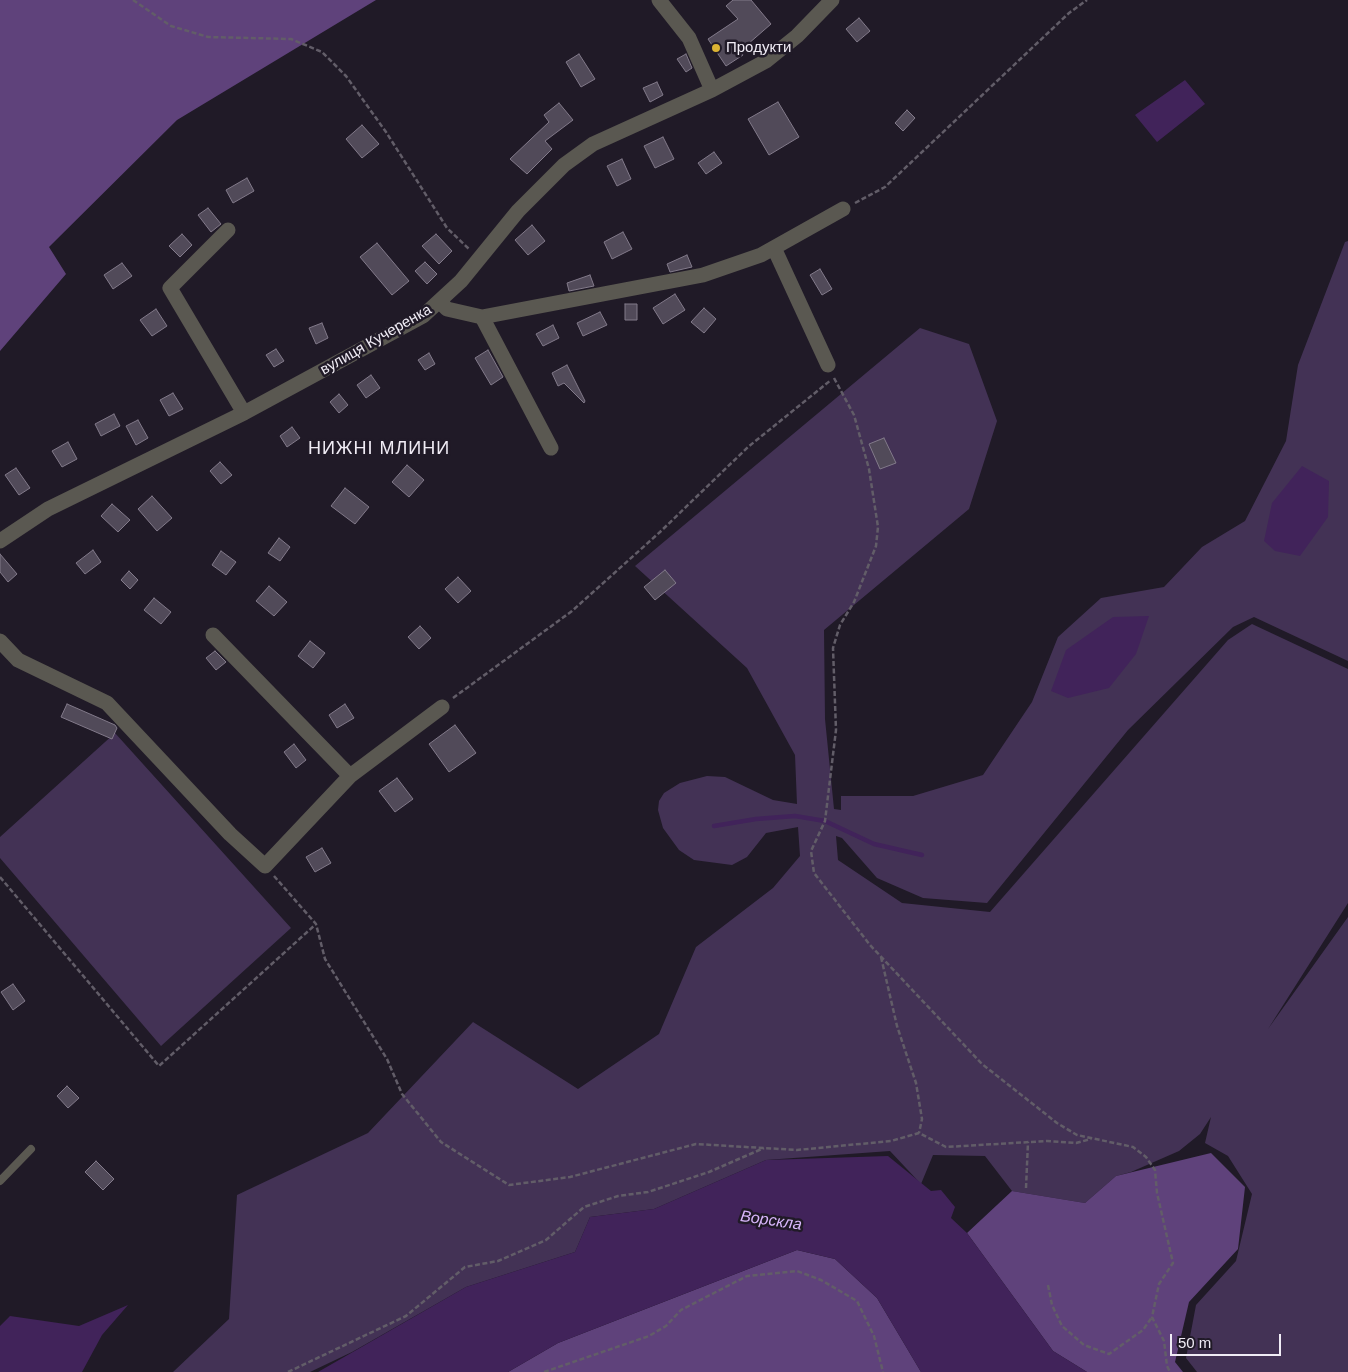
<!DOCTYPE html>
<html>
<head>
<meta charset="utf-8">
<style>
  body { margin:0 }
  #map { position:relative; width:1348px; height:1372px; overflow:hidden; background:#201a27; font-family:Helvetica,sans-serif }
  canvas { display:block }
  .scale { position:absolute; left:1170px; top:1334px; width:111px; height:22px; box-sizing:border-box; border:2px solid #f0ecf5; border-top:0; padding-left:6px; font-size:15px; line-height:18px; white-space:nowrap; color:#f0ecf5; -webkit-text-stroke:4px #201a27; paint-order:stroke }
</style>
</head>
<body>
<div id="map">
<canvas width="1348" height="1372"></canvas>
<div class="scale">50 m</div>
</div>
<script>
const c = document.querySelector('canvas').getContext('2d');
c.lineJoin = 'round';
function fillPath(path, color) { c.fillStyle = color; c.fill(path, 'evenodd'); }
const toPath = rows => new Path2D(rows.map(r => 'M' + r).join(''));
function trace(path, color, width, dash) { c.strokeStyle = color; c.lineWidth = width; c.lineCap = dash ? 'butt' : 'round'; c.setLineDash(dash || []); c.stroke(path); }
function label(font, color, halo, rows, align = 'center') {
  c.font = font + ' Helvetica,sans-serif'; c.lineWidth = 5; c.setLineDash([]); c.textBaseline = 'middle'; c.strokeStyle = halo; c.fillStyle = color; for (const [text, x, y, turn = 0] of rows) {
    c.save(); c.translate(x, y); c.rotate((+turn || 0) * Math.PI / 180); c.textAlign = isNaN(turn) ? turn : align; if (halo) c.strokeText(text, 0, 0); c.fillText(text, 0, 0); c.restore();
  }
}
const green = toPath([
  [1348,241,1348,661,1254,617,1233,627,1128,730,987,903,923,898,877,878,842,838,836,836,838,860,902,903,990,912,1228,640,1252,624,1348,669,1348,903,1268,1029,1348,917,1348,1372,1197,1372,1186,1358,1196,1305,1236,1261,1252,1194,1228,1156,1205,1143,1211,1117,1200,1134,1179,1151,1131,1172,1116,1176,1085,1203,1012,1191,985,1156,933,1155,921,1184,890,1151,766,1160,654,1209,590,1217,575,1252,466,1287,352,1352,310,1372,173,1372,229,1319,237,1195,368,1133,473,1022,578,1089,659,1034,696,947,773,888,800,856,798,827,766,833,747,857,732,865,694,860,679,850,663,828,658,810,659,801,664,793,680,783,707,776,725,777,773,800,797,804,795,755,747,668,635,566,920,328,969,344,997,421,969,509,824,630,825,719,834,809,841,810,841,796,913,796,983,775,1032,702,1058,637,1101,598,1164,587,1202,547,1245,521,1286,441,1298,365,1345,242],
  [115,733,291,928,161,1046,0,858,0,837]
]);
const forest = toPath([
  [0,0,376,0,177,120,49,247,66,274,0,351],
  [1211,1153,1245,1187,1238,1249,1189,1302,1175,1362,1183,1372,1087,1372,1053,1351,967,1233,1012,1191,1085,1203,1116,1176],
  [797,1250,835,1259,877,1298,921,1372,508,1372,558,1343]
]);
const water = toPath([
  [1185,80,1205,104,1157,142,1135,115],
  [1302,466,1329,481,1328,517,1300,556,1275,551,1264,541,1272,503],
  [1149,616,1136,654,1109,688,1068,698,1051,691,1066,650,1113,617],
  [888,1156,931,1191,941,1190,955,1207,951,1218,967,1233,1053,1351,1087,1372,921,1372,877,1298,835,1259,797,1250,558,1343,508,1372,318,1372,466,1287,575,1252,590,1217,654,1209,766,1160],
  [128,1305,102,1335,82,1372,0,1372,0,1326,10,1316,79,1326]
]);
const stream = toPath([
  [714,826,756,819,795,816,825,821,874,844,922,855]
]);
const building = toPath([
  [733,0,751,0,771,24,740,51,743,55,726,66,708,39,738,19,726,6,733,0],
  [859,18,870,31,857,42,846,29,859,18],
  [579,54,595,79,581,87,566,62,579,54],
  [686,54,692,68,686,72,677,59,686,54],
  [657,82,663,95,650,102,643,88,657,82],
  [778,102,799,137,769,155,748,119,778,102],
  [559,103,573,120,545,141,552,149,527,174,510,159,549,122,544,115,559,103],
  [907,110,915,118,903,131,895,123,907,110],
  [362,125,379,144,362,158,346,139,362,125],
  [663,137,674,159,655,168,644,146,663,137],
  [714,152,722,163,706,174,698,163,714,152],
  [622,159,631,179,617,186,607,166,622,159],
  [247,178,254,191,233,203,226,190,247,178],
  [208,208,221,224,211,232,198,215,208,208],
  [532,225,545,241,528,255,515,240,532,225],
  [623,232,632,249,612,259,604,242,623,232],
  [182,234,192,245,180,257,169,246,182,234],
  [436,234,452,251,439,264,422,246,436,234],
  [377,243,409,281,392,295,360,257,377,243],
  [687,255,692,267,670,272,667,264,687,255],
  [425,262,437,274,427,284,415,271,425,262],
  [122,263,132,276,113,289,104,275,122,263],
  [820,269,832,289,822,295,810,275,820,269],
  [590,275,594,286,569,291,567,283,590,275],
  [675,294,685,310,663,324,653,308,675,294],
  [625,304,637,304,637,320,625,320,625,304],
  [704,308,716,319,704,333,691,322,704,308],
  [156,309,167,326,152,336,140,320,156,309],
  [600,312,607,325,583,336,577,323,600,312],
  [322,323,328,338,316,344,309,328,322,323],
  [553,325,559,338,543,346,536,334,553,325],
  [276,349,284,361,274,367,266,355,276,349],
  [488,350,503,377,491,385,475,358,488,350],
  [429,353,435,364,425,370,418,360,429,353],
  [567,365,585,401,584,403,564,383,558,386,552,373,567,365],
  [371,375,380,388,366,398,357,385,371,375],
  [173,393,183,409,169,416,160,400,173,393],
  [339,394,348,405,339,413,330,402,339,394],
  [114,414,120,426,101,436,95,424,114,414],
  [138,420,148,438,136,445,126,426,138,420],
  [292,427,300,438,287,447,280,436,292,427],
  [884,438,896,463,880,469,869,444,884,438],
  [68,442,77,459,62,467,52,451,68,442],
  [220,462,232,475,221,484,210,471,220,462],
  [407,465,424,480,409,497,392,482,407,465],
  [16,468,30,488,19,495,5,475,16,468],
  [345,488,369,507,355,524,331,506,345,488],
  [152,496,172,518,157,531,138,509,152,496],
  [112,504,130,520,118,532,101,516,112,504],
  [279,538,290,547,280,561,268,553,279,538],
  [93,550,101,562,85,574,76,563,93,550],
  [221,551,236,562,226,575,212,565,221,551],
  [0,554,17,574,8,582,0,572,0,554],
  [665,570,676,583,655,600,644,587,665,570],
  [129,571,138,580,130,589,121,580,129,571],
  [458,577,471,591,458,603,445,589,458,577],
  [269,586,287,602,274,616,256,601,269,586],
  [154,598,171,612,161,624,144,610,154,598],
  [420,626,431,638,419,649,408,637,420,626],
  [310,641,325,653,313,668,298,656,310,641],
  [215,651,226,662,216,670,206,658,215,651],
  [67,704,115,725,117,728,112,739,61,717,67,704],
  [345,704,354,718,337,728,329,715,345,704],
  [455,725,476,753,449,772,429,744,455,725],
  [294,744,306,760,296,768,284,752,294,744],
  [397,778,413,799,395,812,379,791,397,778],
  [322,848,331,863,315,872,306,857,322,848],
  [13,984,25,1001,13,1010,1,992,13,984],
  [67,1086,79,1098,68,1108,57,1096,67,1086],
  [96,1161,114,1179,103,1190,85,1172,96,1161]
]);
const path = toPath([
  [133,0,171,26,208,37,291,39,322,52,346,76,386,132,447,228,469,249],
  [855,203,885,187,1069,13,1087,0],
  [834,378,854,415,869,469,878,527,876,546,854,602,840,625,833,648,836,730,825,821,811,851,814,873,870,945,982,1064,1057,1123,1077,1135,1133,1147,1146,1157,1155,1170,1157,1193,1173,1263,1159,1284,1152,1317,1164,1341,1167,1366,1170,1372],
  [453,698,572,611,660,532,748,447,831,380],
  [274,876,316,924,325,959,387,1059,402,1094,441,1142,509,1185,570,1177,696,1144,797,1150,891,1141,919,1133,946,1147,1047,1141,1076,1143,1091,1139],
  [0,877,159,1066,316,924],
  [881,957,897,1026,916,1083,922,1119,919,1133],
  [1026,1188,1028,1142],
  [1048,1285,1052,1305,1062,1326,1084,1345,1109,1354,1143,1330,1152,1317],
  [288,1372,406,1316,465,1267,498,1261,546,1240,584,1207,618,1196,648,1192,709,1172,764,1148],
  [544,1372,649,1336,666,1326,681,1310,747,1276,797,1271,821,1280,857,1301,874,1336,883,1372]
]);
const lane = toPath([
  [0,1181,31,1149]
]);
const street = toPath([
  [659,0,689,38,712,90],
  [228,230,170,288,244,413],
  [774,248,828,365],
  [440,302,447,309,482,317,703,275,761,255,843,209],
  [482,317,551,448],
  [0,541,48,509,244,413,423,316,461,281,518,211,564,165,593,144,712,90,766,61,797,36,832,0],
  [213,635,350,776],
  [0,641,18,660,107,703,230,834,265,866,350,776,442,707]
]);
const markers = [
  [716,48,5,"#dbb333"]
];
const poiNames = [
  ["Продукти",726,48]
];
const streetNames = [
  ["вулиця Кучеренка",376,340,-30]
];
const waterNames = [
  ["Ворскла",771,1221,8]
];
const quarterNames = [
  ["НИЖНІ МЛИНИ",379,449]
];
fillPath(green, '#433255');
fillPath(forest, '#5f427b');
fillPath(water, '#41235a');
trace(stream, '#41235a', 4.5);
fillPath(building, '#514a59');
trace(building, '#827a8a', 1);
trace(path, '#625d68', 2.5, [5, 2.5]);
trace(lane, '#5a5851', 8);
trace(street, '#5a5851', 15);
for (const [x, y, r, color] of markers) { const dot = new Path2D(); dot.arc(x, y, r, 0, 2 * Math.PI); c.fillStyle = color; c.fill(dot); trace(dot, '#201a27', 2); }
label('15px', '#f0ecf5', '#201a27', poiNames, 'left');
label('15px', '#f0ecf5', '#201a27', streetNames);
label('italic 16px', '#d8b6fb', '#201a27', waterNames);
c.letterSpacing = '1px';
label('18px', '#f0ecf5', '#201a27', quarterNames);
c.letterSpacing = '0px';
</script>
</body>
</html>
